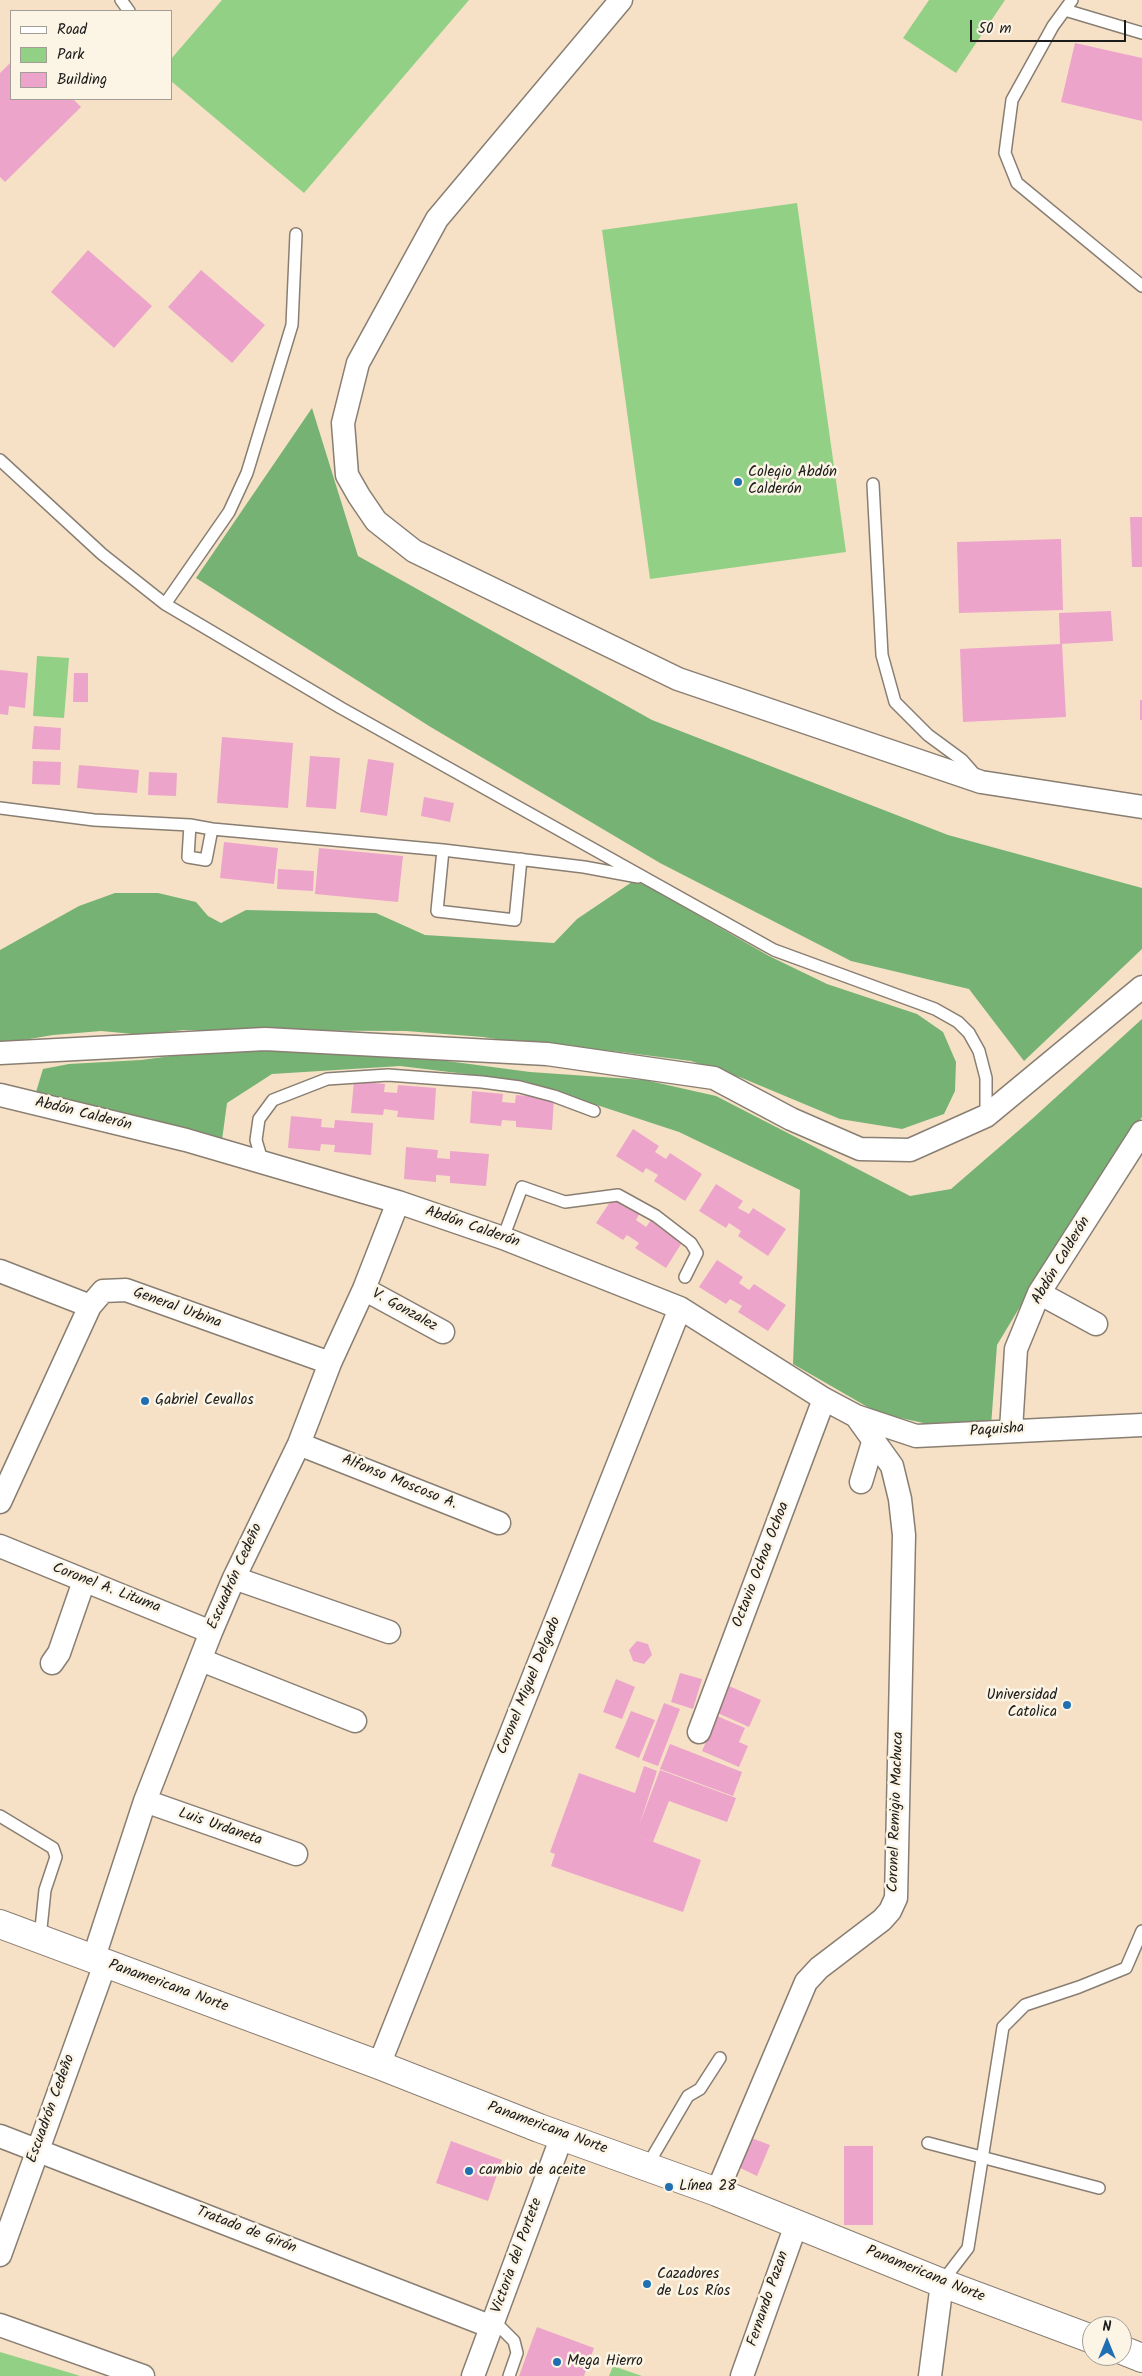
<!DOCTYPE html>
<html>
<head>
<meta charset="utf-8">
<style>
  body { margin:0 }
  #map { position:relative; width:1142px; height:2376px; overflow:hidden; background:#f6e1c7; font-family:Kalam,sans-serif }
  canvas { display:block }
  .legend { position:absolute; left:10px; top:10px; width:162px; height:90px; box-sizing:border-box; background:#fcf5e5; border:1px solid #a29e95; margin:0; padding:6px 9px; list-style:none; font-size:15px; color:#1c1c1c }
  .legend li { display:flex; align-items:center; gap:10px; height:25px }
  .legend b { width:25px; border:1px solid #a29e95 }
  .north { position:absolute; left:1082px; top:2316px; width:50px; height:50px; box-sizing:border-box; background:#fcf5e5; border:1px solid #a29e95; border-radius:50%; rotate:0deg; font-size:14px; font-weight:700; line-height:20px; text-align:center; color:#1c1c1c }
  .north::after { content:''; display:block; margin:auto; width:18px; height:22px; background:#1f6fb2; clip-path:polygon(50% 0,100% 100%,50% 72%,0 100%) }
  .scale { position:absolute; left:970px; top:20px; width:156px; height:22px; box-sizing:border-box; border:2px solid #1c1c1c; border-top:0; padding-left:6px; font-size:15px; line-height:18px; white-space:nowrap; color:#1c1c1c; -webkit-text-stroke:4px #fcf5e5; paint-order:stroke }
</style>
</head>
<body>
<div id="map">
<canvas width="1142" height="2376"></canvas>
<ul class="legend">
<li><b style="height:6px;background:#fff"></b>Road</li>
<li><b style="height:14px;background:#92d086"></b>Park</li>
<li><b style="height:14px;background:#eda4ca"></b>Building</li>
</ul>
<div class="north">N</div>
<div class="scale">50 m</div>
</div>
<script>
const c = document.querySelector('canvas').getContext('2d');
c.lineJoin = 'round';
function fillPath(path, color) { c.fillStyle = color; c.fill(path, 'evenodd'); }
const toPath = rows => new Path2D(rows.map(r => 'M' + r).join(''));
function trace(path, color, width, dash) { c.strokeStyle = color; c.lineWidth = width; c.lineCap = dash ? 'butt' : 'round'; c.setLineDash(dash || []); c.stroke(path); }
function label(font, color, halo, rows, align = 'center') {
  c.font = font + ' Kalam,sans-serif'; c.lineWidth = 5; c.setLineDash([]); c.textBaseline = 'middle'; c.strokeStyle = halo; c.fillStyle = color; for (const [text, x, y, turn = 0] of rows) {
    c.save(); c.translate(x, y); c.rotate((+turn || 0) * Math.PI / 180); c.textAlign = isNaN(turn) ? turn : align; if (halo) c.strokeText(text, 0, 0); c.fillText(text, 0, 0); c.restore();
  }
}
const green = toPath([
  [222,0,469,0,304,193,171,81,171,59],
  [929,0,1005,0,956,73,903,38],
  [797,203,846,552,650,579,602,230],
  [37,656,69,658,64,718,33,716],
  [0,2352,74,2374,80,2376,0,2376],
  [613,2366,642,2376,609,2376]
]);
const forest = toPath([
  [312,408,358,556,652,720,948,835,1142,888,1142,949,1024,1061,969,989,851,961,660,863,429,726,196,578],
  [632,882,644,884,769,956,827,984,917,1014,943,1032,956,1062,955,1091,944,1114,902,1129,840,1119,742,1078,691,1061,613,1051,548,1047,483,1037,406,1031,183,1030,145,1035,101,1031,53,1035,0,1044,0,950,79,906,115,893,158,893,196,902,208,916,221,923,246,910,376,913,425,935,554,943,577,919],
  [1142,1019,1142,1117,1083,1202,997,1345,991,1426,946,1428,878,1413,793,1364,800,1190,679,1132,524,1081,400,1066,272,1074,227,1103,222,1140,36,1092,43,1069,69,1064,141,1060,202,1052,306,1049,447,1061,530,1072,645,1080,716,1096,910,1196,951,1189,1032,1119]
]);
const building = toPath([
  [1075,43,1142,58,1142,121,1061,102],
  [11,62,11,99,73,99,81,107,5,182,0,177,0,73],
  [88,250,152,306,114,348,51,292],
  [201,270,265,325,232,363,168,307],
  [1130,517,1142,517,1142,567,1132,567],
  [1061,539,1063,610,959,613,957,542],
  [1111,611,1113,641,1060,644,1062,644,1066,717,963,722,960,649,1060,644,1059,613],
  [0,670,28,673,25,708,9,706,8,715,0,714],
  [74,673,88,673,88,702,73,702],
  [1140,700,1142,700,1142,720,1140,720],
  [34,726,61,728,60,750,32,749],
  [222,737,293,743,288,808,217,803],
  [310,756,340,758,336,809,306,807],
  [368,759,394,763,387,816,360,812],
  [33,761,61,762,60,785,32,784],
  [79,765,139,770,137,793,77,788],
  [149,772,177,773,176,796,148,795],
  [424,797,454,803,450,822,421,816],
  [224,842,278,848,274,884,220,878],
  [319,848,403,856,398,902,315,894],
  [278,869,314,871,313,891,277,889],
  [354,1081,385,1084,384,1092,397,1093,398,1085,436,1088,434,1120,397,1117,398,1111,384,1109,383,1115,351,1113],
  [472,1091,503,1094,502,1102,515,1103,516,1095,554,1098,552,1130,516,1127,516,1121,502,1120,501,1126,470,1123],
  [291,1116,322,1119,321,1127,334,1128,335,1120,373,1123,371,1155,334,1152,335,1145,321,1144,320,1151,288,1148],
  [633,1129,659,1146,655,1152,666,1159,670,1153,702,1174,685,1201,654,1181,658,1175,646,1168,643,1173,616,1156],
  [406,1147,438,1150,437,1158,450,1159,450,1151,489,1154,486,1186,450,1183,450,1176,436,1175,436,1182,404,1179],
  [716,1184,743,1201,738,1208,749,1214,753,1208,786,1229,768,1256,738,1236,741,1231,729,1223,726,1228,699,1211],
  [614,1196,640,1213,636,1220,646,1227,651,1220,683,1241,666,1268,635,1248,639,1243,627,1235,623,1240,596,1223],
  [717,1260,743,1277,739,1283,749,1290,754,1284,786,1305,768,1331,738,1312,742,1306,730,1299,726,1304,699,1287],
  [637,1641,648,1644,652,1655,644,1664,633,1661,629,1650],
  [680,1673,702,1679,693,1709,671,1702],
  [616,1679,635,1687,622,1719,603,1712],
  [729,1686,761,1700,749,1727,713,1711,723,1699],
  [664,1703,680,1709,658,1766,642,1760],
  [631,1711,655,1720,639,1758,615,1748],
  [717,1716,745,1728,739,1742,748,1746,739,1767,702,1751],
  [670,1744,742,1772,733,1796,660,1769],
  [644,1766,657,1771,640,1823,660,1770,736,1798,727,1822,669,1801,653,1842,635,1835,701,1860,683,1912,551,1866,555,1854,550,1852,579,1773,635,1793],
  [746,2136,770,2145,757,2176,734,2165],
  [451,2141,502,2160,488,2201,436,2183],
  [844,2146,873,2146,873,2225,844,2225],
  [537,2327,594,2348,584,2376,519,2376]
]);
const service = toPath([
  [121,0,129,11],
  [1072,0,1053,26,1012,100,1005,153,1017,183,1142,286],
  [1065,10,1142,33],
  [0,460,102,554,165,604,341,708,774,950,935,1009,958,1022,969,1033,979,1051,986,1078,986,1115],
  [873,484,882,655,895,702,928,735,962,760,977,777],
  [165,604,229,512,247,473,292,325,296,234],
  [0,808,94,820,190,825,212,829,443,850,584,867,638,877],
  [190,825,188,857,206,860,212,829],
  [443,850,437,911,515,920,521,859],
  [265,1163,261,1157,256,1140,259,1119,273,1100,327,1079,388,1075,482,1082,520,1087,554,1096,594,1111],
  [503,1238,522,1187,565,1202,618,1195,656,1216,691,1243,697,1253,685,1277],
  [0,1816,53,1848,56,1857,45,1890,40,1938],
  [928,2143,1099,2188],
  [647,2166,688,2096,700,2089,720,2058],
  [942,2282,968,2248,1003,2027,1025,2005,1079,1987,1126,1968,1142,1931],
  [494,2321,514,2341,517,2353,509,2376]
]);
const minor = toPath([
  [621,0,437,219,358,363,343,423,347,475,359,496,376,521,414,551,678,679,981,782,1142,807],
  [0,1053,265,1039,547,1054,714,1078,791,1119,860,1149,910,1150,986,1116,1142,987],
  [0,1095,186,1140,398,1202,503,1238,680,1308,824,1399,856,1416,892,1466,900,1499,904,1535,896,1898,890,1911,882,1920,819,1968,806,1982,717,2192],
  [0,1271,90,1306],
  [364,1289,443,1332],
  [1039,1293,1096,1324],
  [856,1416,916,1436,1142,1425],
  [1011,1430,1016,1349,1039,1293,1142,1132],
  [299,1444,499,1523],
  [861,1482,874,1439],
  [0,1502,90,1306,103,1291,126,1290,330,1363],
  [0,1546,211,1632],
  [234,1578,389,1632],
  [201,1660,355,1721],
  [52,1663,59,1653,84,1581],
  [699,1732,824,1399],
  [145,1801,296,1854],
  [93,1960,145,1801,211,1632,234,1578,299,1444,330,1363,364,1289,398,1202],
  [379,2065,680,1308],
  [0,2136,492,2327],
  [0,2255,105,1964],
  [0,2325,143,2376],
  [473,2376,562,2136],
  [742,2376,797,2222],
  [930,2376,942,2283]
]);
const secondary = toPath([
  [0,1924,379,2065,539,2128,717,2192,942,2283,1092,2339],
  [1122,2350,1142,2358]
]);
const markers = [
  [738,482,5,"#1f6fb2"],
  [145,1401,5,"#1f6fb2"],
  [1067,1705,5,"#1f6fb2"],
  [469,2171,5,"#1f6fb2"],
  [669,2187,5,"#1f6fb2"],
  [647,2284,5,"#1f6fb2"],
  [557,2362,5,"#1f6fb2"]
];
const poiNames = [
  ["Colegio Abdón",748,473],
  ["Calderón",748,490],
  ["Gabriel Cevallos",155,1401],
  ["Universidad",1057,1696,"right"],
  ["Catolica",1057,1713,"right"],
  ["cambio de aceite",479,2171],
  ["Línea 28",679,2187],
  ["Cazadores",657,2275],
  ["de Los Ríos",657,2292],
  ["Mega Hierro",567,2362]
];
const streetNames = [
  ["Abdón Calderón",83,1115,14],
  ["Abdón Calderón",472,1228,19],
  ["Abdón Calderón",1062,1261,-59],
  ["General Urbina",177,1309,20],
  ["V. Gonzalez",404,1311,29],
  ["Paquisha",997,1431,-4],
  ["Alfonso Moscoso A.",399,1483,22],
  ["Octavio Ochoa Ochoa",762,1565,-69],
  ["Escuadrón Cedeño",236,1577,-66],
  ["Coronel A. Lituma",106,1589,21],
  ["Coronel Miguel Delgado",530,1686,-68],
  ["Coronel Remigio Machuca",897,1812,-88],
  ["Luis Urdaneta",220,1828,19],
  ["Panamericana Norte",168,1987,20],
  ["Escuadrón Cedeño",52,2109,-70],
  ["Panamericana Norte",547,2129,20],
  ["Tratado de Girón",246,2231,21],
  ["Victoria del Portete",518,2256,-70],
  ["Panamericana Norte",925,2275,22],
  ["Fernando Pazan",769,2299,-71]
];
fillPath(green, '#92d086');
fillPath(forest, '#75b273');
fillPath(building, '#eda4ca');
trace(service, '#897e72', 14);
trace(minor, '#897e72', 25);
trace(secondary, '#897e72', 30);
trace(service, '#fff', 11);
trace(minor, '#fff', 22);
trace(secondary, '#fff', 28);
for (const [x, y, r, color] of markers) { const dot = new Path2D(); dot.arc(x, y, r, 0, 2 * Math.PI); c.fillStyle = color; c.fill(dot); trace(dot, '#fcf5e5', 2); }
label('15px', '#1c1c1c', '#fcf5e5', poiNames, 'left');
label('15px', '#1c1c1c', '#fcf5e5', streetNames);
</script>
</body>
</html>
